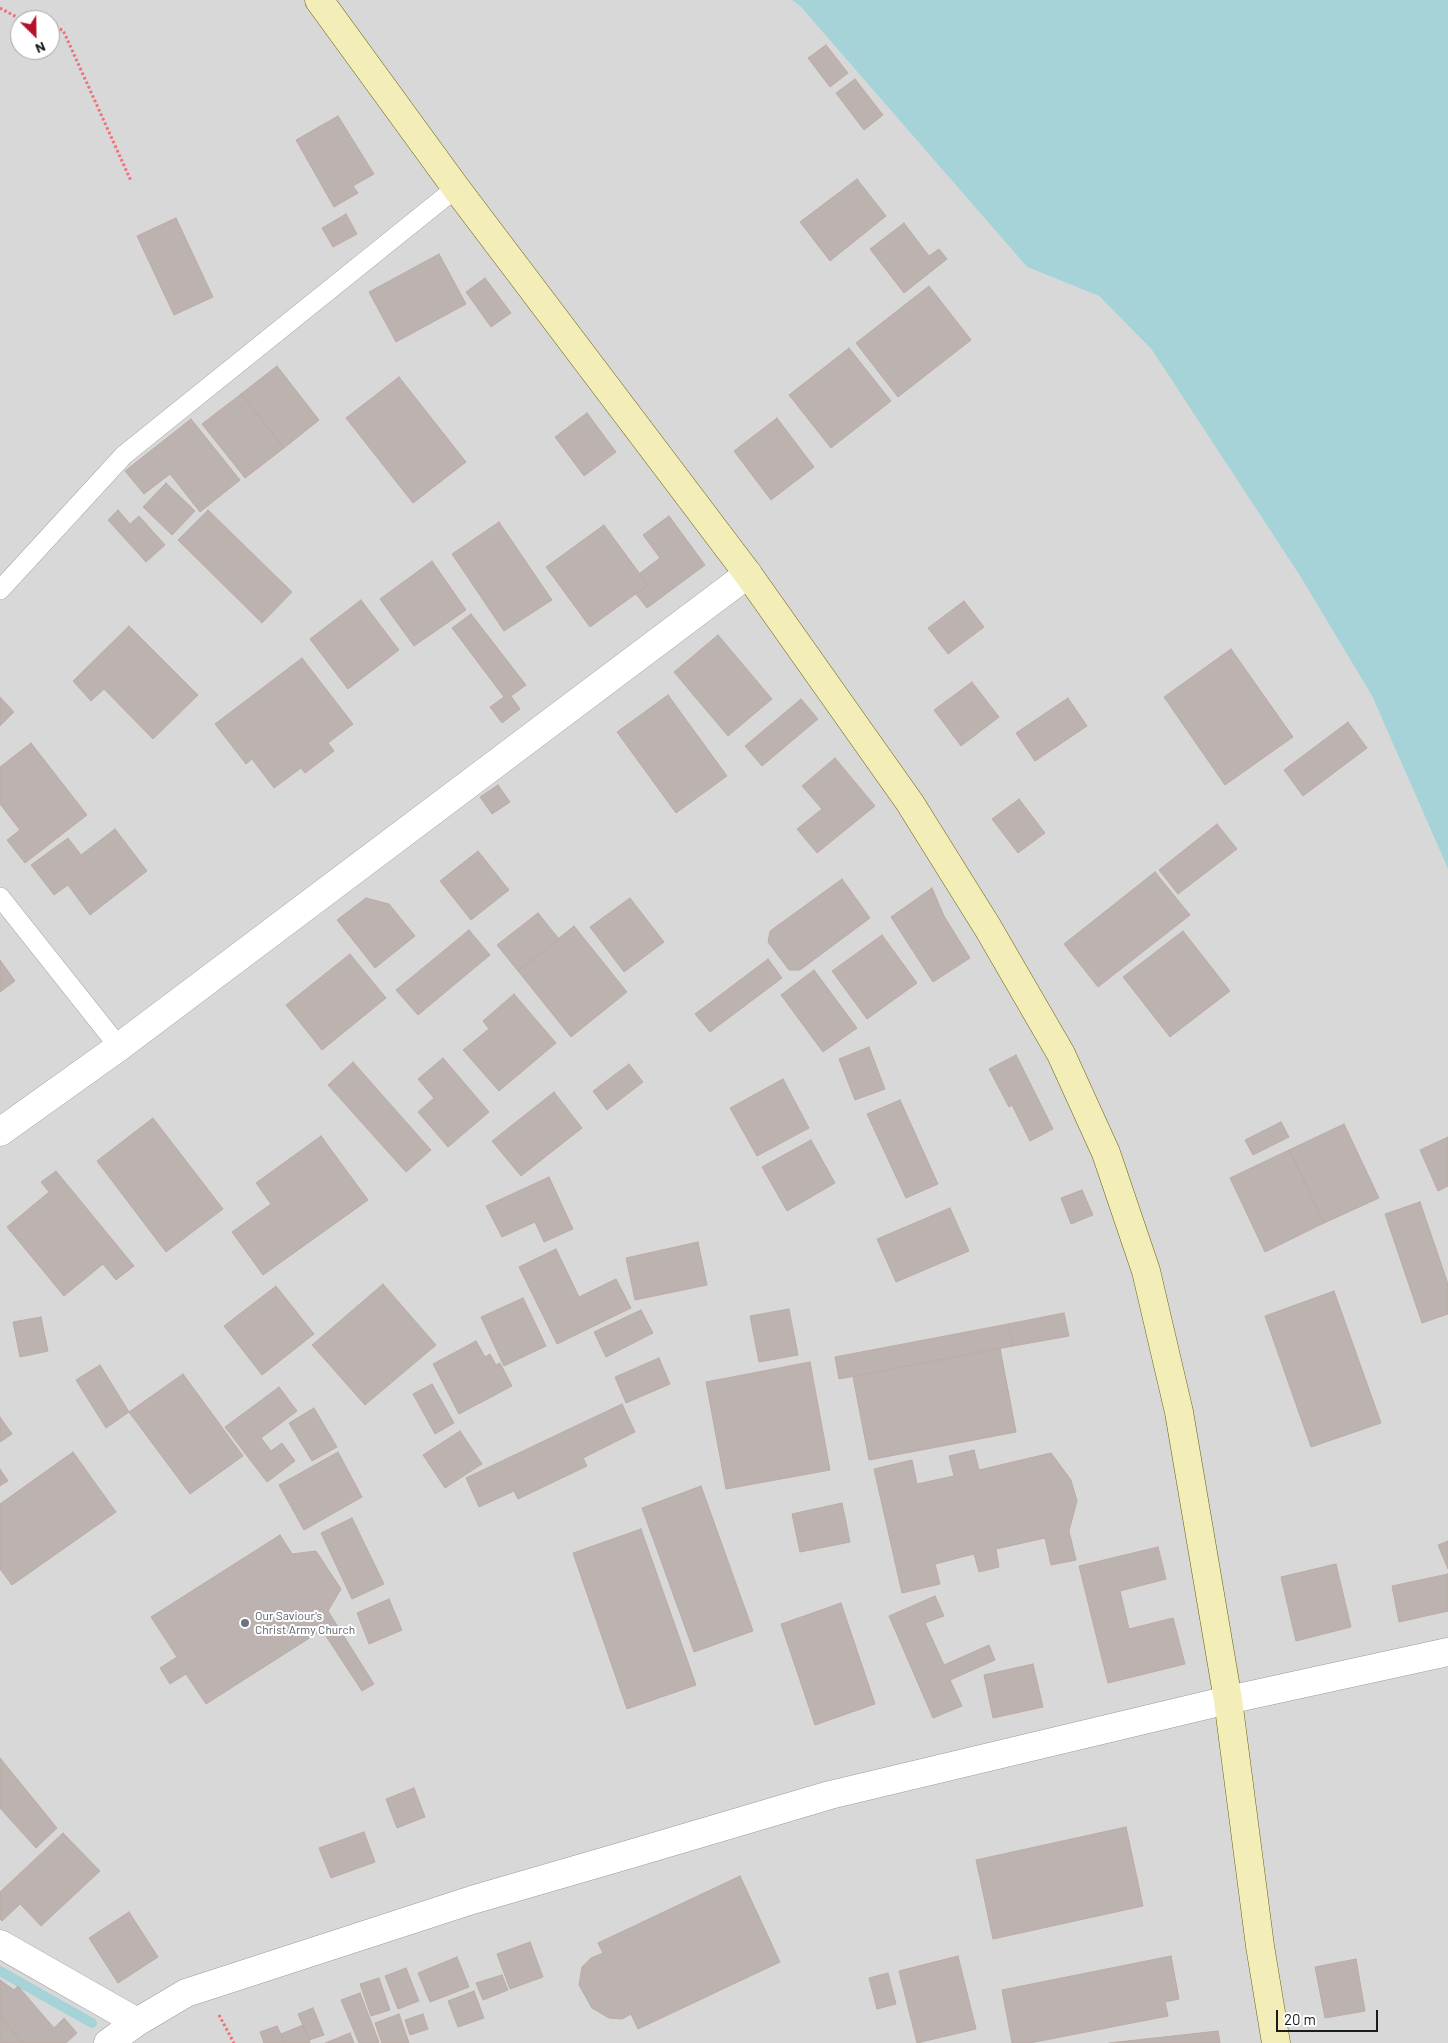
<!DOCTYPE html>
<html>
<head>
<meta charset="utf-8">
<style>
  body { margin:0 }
  #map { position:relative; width:1448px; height:2043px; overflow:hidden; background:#ece7e1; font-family:Barlow,sans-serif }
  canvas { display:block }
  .north { position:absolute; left:10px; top:10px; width:50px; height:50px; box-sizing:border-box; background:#fff; border:1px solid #a4a4a4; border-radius:50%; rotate:157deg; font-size:14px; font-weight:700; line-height:20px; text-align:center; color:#1b1b1b }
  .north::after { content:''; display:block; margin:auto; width:18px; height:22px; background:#b7102a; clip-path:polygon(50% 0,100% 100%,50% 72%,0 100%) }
  .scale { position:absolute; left:1276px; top:2010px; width:102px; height:22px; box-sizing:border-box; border:2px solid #1b1b1b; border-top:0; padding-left:6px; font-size:15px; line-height:18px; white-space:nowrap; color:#1b1b1b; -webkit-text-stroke:4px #fff; paint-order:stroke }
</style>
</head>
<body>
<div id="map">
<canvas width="1448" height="2043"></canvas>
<div class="north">N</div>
<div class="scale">20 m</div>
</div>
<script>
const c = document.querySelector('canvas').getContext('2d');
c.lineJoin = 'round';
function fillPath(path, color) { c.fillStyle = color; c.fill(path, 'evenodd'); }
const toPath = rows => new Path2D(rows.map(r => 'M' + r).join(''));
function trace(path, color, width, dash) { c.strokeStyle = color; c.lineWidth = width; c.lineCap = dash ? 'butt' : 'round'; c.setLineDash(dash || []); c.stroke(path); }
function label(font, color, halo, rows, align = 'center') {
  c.font = font + ' Barlow,sans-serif'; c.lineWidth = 4; c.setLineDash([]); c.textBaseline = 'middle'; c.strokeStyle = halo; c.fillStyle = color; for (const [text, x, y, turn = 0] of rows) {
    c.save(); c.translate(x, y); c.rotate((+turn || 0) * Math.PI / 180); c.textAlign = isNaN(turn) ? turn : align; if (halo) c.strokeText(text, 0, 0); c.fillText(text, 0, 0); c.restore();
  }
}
const residential = toPath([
  [0,0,792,0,800,6,1027,267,1099,296,1152,350,1300,576,1372,696,1448,869,1448,2043,0,2043],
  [20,20,50,20,50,50,20,50]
]);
const water = toPath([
  [792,0,1448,0,1448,869,1372,696,1300,576,1152,350,1099,296,1027,267,800,6]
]);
const stream = toPath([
  [0,1971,92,2023]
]);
const building = toPath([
  [826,45,848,73,830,87,808,58,826,45],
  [855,79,883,115,864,130,836,93,855,79],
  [338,116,374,174,353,186,358,193,334,207,296,140,338,116],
  [857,179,886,216,830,261,800,222,857,179],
  [346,214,357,234,333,247,322,228,346,214],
  [176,218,213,297,174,315,137,236,176,218],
  [904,223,929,256,939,249,947,259,904,293,870,249,904,223],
  [439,254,466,304,396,342,369,292,439,254],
  [485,278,511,313,491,327,466,292,485,278],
  [929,286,971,340,898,397,856,343,929,286],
  [849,348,891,401,831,448,789,395,849,348],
  [277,366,319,420,284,448,241,394,277,366],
  [399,377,466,462,413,503,346,418,399,377],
  [241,394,284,448,245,478,202,424,241,394],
  [587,413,616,452,584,476,555,437,587,413],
  [777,418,814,467,771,500,734,451,777,418],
  [191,419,240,480,200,512,170,474,144,494,125,471,191,419],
  [166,483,195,511,172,535,143,507,166,483],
  [118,510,130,524,139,516,165,545,146,562,108,520,118,510],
  [208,510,292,592,262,623,178,540,208,510],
  [669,516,705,565,647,608,636,594,648,585,640,573,660,558,643,535,669,516],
  [499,522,552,600,504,631,452,554,499,522],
  [604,525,648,585,590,627,546,567,604,525],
  [432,561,466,610,414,646,380,599,432,561],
  [361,600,399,650,348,689,310,639,361,600],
  [964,601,984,627,948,654,928,628,964,601],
  [471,614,526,685,511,696,520,709,502,723,490,707,504,697,452,628,471,614],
  [129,626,198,695,153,739,104,689,91,701,73,681,129,626],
  [718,635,772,699,728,736,674,672,718,635],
  [1231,649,1293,737,1225,785,1164,697,1231,649],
  [302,658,353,724,328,743,334,751,305,773,301,768,274,788,252,759,246,764,215,724,302,658],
  [972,682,999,717,961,746,934,710,972,682],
  [668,695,727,776,676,813,617,732,668,695],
  [0,697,14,712,0,726,0,697],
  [1068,698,1087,726,1035,761,1016,733,1068,698],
  [801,699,818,719,762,766,745,746,801,699],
  [1348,722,1367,748,1303,796,1284,770,1348,722],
  [31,743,87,815,25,863,7,840,20,830,0,804,0,767,31,743],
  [835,758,875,806,817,853,797,829,822,809,802,786,835,758],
  [498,785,510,802,492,814,480,797,498,785],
  [1019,799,1045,833,1018,853,992,819,1019,799],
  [1217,824,1237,849,1178,894,1159,870,1217,824],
  [115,829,147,871,90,915,68,885,54,895,31,865,68,838,81,855,115,829],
  [478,851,509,890,471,920,440,881,478,851],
  [1155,872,1190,915,1098,987,1064,944,1155,872],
  [842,879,870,918,800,970,789,970,768,942,770,931,842,879],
  [932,888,944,916,970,958,933,982,891,917,932,888],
  [366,898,389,904,415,936,375,968,337,920,366,898],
  [630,898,664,942,624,972,590,927,630,898],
  [538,913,559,939,518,971,497,945,538,913],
  [574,926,627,992,571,1037,518,971,574,926],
  [469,930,490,955,418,1015,396,990,469,930],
  [1183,931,1230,991,1170,1037,1123,977,1183,931],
  [882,935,917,983,867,1019,832,971,882,935],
  [350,954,386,998,322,1050,286,1005,350,954],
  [768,959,782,978,710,1032,695,1014,768,959],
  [0,960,15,981,0,992,0,960],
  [814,970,857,1028,823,1052,781,995,814,970],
  [514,994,556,1043,499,1091,463,1050,489,1029,483,1021,514,994],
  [869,1047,885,1089,855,1100,839,1059,869,1047],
  [1016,1055,1053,1129,1030,1141,1012,1105,1009,1107,989,1069,1016,1055],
  [443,1058,489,1112,448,1147,418,1112,434,1098,418,1079,443,1058],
  [353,1062,431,1150,406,1172,328,1085,353,1062],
  [629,1064,643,1082,607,1110,593,1091,629,1064],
  [783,1079,809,1128,757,1156,730,1108,783,1079],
  [554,1092,582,1128,521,1176,492,1141,554,1092],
  [900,1100,938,1184,906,1198,867,1114,900,1100],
  [153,1118,223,1209,166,1252,97,1161,153,1118],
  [1281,1122,1289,1137,1253,1155,1245,1140,1281,1122],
  [1344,1124,1379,1198,1324,1223,1289,1150,1344,1124],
  [321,1136,368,1200,263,1275,232,1232,271,1204,256,1183,321,1136],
  [1448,1137,1448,1186,1438,1191,1420,1150,1448,1137],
  [811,1140,835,1183,787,1211,762,1167,811,1140],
  [1289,1150,1324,1223,1265,1252,1230,1178,1289,1150],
  [56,1171,134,1266,116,1280,103,1264,64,1296,7,1227,49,1192,41,1182,56,1171],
  [549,1177,573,1229,544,1242,535,1222,502,1237,486,1206,549,1177],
  [1082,1190,1093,1215,1071,1224,1061,1198,1082,1190],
  [1420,1202,1448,1284,1448,1314,1422,1323,1385,1214,1420,1202],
  [950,1208,969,1251,896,1282,877,1239,950,1208],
  [698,1242,707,1285,635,1300,626,1258,698,1242],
  [556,1249,579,1297,616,1279,631,1308,557,1344,519,1267,556,1249],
  [383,1284,436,1345,365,1405,312,1345,383,1284],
  [276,1286,314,1334,262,1375,224,1326,276,1286],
  [1334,1291,1381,1423,1311,1447,1265,1316,1334,1291],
  [523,1298,546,1346,504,1366,481,1317,523,1298],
  [789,1309,798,1355,759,1362,750,1316,789,1309],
  [641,1310,653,1333,606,1357,594,1332,641,1310],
  [1064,1313,1069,1336,1013,1346,1008,1324,1064,1313],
  [41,1317,48,1351,20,1357,13,1322,41,1317],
  [1008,1324,1013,1346,839,1379,835,1357,1008,1324],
  [476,1341,485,1357,490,1354,496,1365,500,1363,512,1386,459,1414,433,1364,476,1341],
  [1000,1348,1016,1432,869,1460,853,1377,1000,1348],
  [659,1358,670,1384,626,1403,615,1377,659,1358],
  [810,1362,830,1470,726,1489,706,1382,810,1362],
  [100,1365,129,1412,106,1428,76,1380,100,1365],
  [183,1374,243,1456,190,1494,129,1412,183,1374],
  [432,1384,454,1423,435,1434,413,1394,432,1384],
  [279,1387,297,1411,261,1438,271,1451,282,1443,295,1461,267,1482,225,1427,279,1387],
  [622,1404,635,1432,583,1458,587,1466,518,1499,514,1491,479,1507,466,1478,622,1404],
  [314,1408,337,1447,312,1461,289,1423,314,1408],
  [0,1417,12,1434,0,1442,0,1417],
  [460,1431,482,1464,445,1488,423,1455,460,1431],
  [974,1450,979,1470,1051,1453,1071,1480,1077,1501,1069,1531,1076,1560,1051,1565,1045,1538,996,1549,999,1567,979,1572,974,1554,935,1564,940,1584,902,1593,874,1469,912,1460,917,1484,954,1476,949,1456,974,1450],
  [73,1452,116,1512,12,1585,0,1569,0,1504,73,1452],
  [338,1452,362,1497,304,1530,279,1485,338,1452],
  [0,1469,8,1481,0,1486,0,1469],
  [701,1486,753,1631,694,1652,642,1508,701,1486],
  [842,1503,850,1542,800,1552,792,1514,842,1503],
  [352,1518,384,1584,352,1599,321,1533,352,1518],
  [641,1529,696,1685,627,1709,573,1553,641,1529],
  [280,1535,292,1554,316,1551,341,1589,328,1611,374,1684,362,1691,322,1630,206,1704,186,1674,170,1684,160,1668,177,1657,151,1617,280,1535],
  [1448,1541,1448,1569,1438,1545,1448,1541],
  [1158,1547,1166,1579,1120,1591,1129,1629,1173,1618,1185,1664,1108,1683,1079,1566,1158,1547],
  [1336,1564,1351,1627,1296,1641,1281,1577,1336,1564],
  [1448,1574,1448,1611,1399,1622,1392,1586,1448,1574],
  [935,1596,944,1616,925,1623,944,1665,989,1645,995,1660,950,1680,962,1706,933,1718,889,1616,935,1596],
  [389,1599,402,1630,369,1644,357,1613,389,1599],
  [841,1603,875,1704,815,1725,781,1624,841,1603],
  [1033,1664,1043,1707,993,1718,984,1675,1033,1664],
  [0,1758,57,1828,36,1848,0,1808,0,1758],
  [414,1788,425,1817,397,1828,386,1799,414,1788],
  [1126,1827,1143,1906,993,1939,976,1860,1126,1827],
  [364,1832,375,1862,331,1878,319,1848,364,1832],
  [63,1833,100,1871,41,1926,20,1904,2,1921,0,1919,0,1892,63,1833],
  [740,1876,780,1962,638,2029,631,2014,622,2019,609,2018,592,2008,579,1985,582,1967,591,1958,603,1953,598,1943,740,1876],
  [129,1912,158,1957,118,1983,89,1938,129,1912],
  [530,1942,543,1977,510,1989,497,1954,530,1942],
  [958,1956,976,2029,917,2043,899,1971,958,1956],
  [1171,1956,1179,1999,1165,2002,1168,2016,1030,2043,1012,2043,1002,1990,1171,1956],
  [457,1957,469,1987,430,2002,418,1973,457,1957],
  [1356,1959,1365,2011,1325,2018,1315,1967,1356,1959],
  [406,1968,419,2001,398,2009,385,1976,406,1968],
  [888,1973,896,2004,877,2009,869,1978,888,1973],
  [502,1975,508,1990,483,2000,476,1983,502,1975],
  [379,1978,390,2010,371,2016,360,1984,379,1978],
  [0,1980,14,1990,18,1986,54,2028,64,2018,77,2033,66,2043,23,2043,0,2016,0,1980],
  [474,1991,484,2018,458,2027,448,2001,474,1991],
  [360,1993,379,2042,378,2043,359,2043,341,2000,360,1993],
  [313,2008,324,2035,309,2040,298,2014,313,2008],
  [399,2014,409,2043,382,2043,375,2023,399,2014],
  [423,2014,428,2029,410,2035,405,2020,423,2014],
  [0,2016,23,2043,0,2043,0,2016],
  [303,2025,310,2043,285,2043,281,2034,303,2025],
  [277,2026,285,2043,264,2043,260,2032,277,2026],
  [1218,2031,1220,2043,1109,2043,1218,2031],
  [350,2033,354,2043,325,2043,350,2033]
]);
const path = toPath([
  [0,8,22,20],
  [50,27,63,30,131,181],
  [219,2015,234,2043]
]);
const lane = toPath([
  [0,590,124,455,456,188],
  [0,897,119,1047]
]);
const street = toPath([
  [0,1132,119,1047,748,574],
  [0,1944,137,2022],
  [108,2043,137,2022,186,1993,472,1900,627,1855,830,1795,1228,1700,1448,1652]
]);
const secondary = toPath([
  [319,0,456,188,748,574,910,803,988,928,1061,1054,1106,1153,1146,1271,1179,1412,1228,1700,1260,1946,1276,2043]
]);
const markers = [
  [245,1623,5,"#6b7280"]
];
const worshipNames = [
  ["Our Saviour's",255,1616],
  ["Christ Army Church",255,1630]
];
fillPath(residential, '#d9d8d8');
fillPath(water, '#a5d3d7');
trace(stream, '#a5d3d7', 10);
fillPath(building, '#bcb2af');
trace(building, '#bcaca5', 1);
trace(lane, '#9c9c9c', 20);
trace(street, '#9c9c9c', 29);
trace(secondary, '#67630d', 29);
trace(path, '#ee7177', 3, [2.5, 2.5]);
trace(lane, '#fff', 19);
trace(street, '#fff', 28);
trace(secondary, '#f3edb8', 28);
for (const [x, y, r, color] of markers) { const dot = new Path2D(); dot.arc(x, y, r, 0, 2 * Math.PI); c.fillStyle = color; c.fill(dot); trace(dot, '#fff', 2); }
label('12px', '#5b616d', '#fff', worshipNames, 'left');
</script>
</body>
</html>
